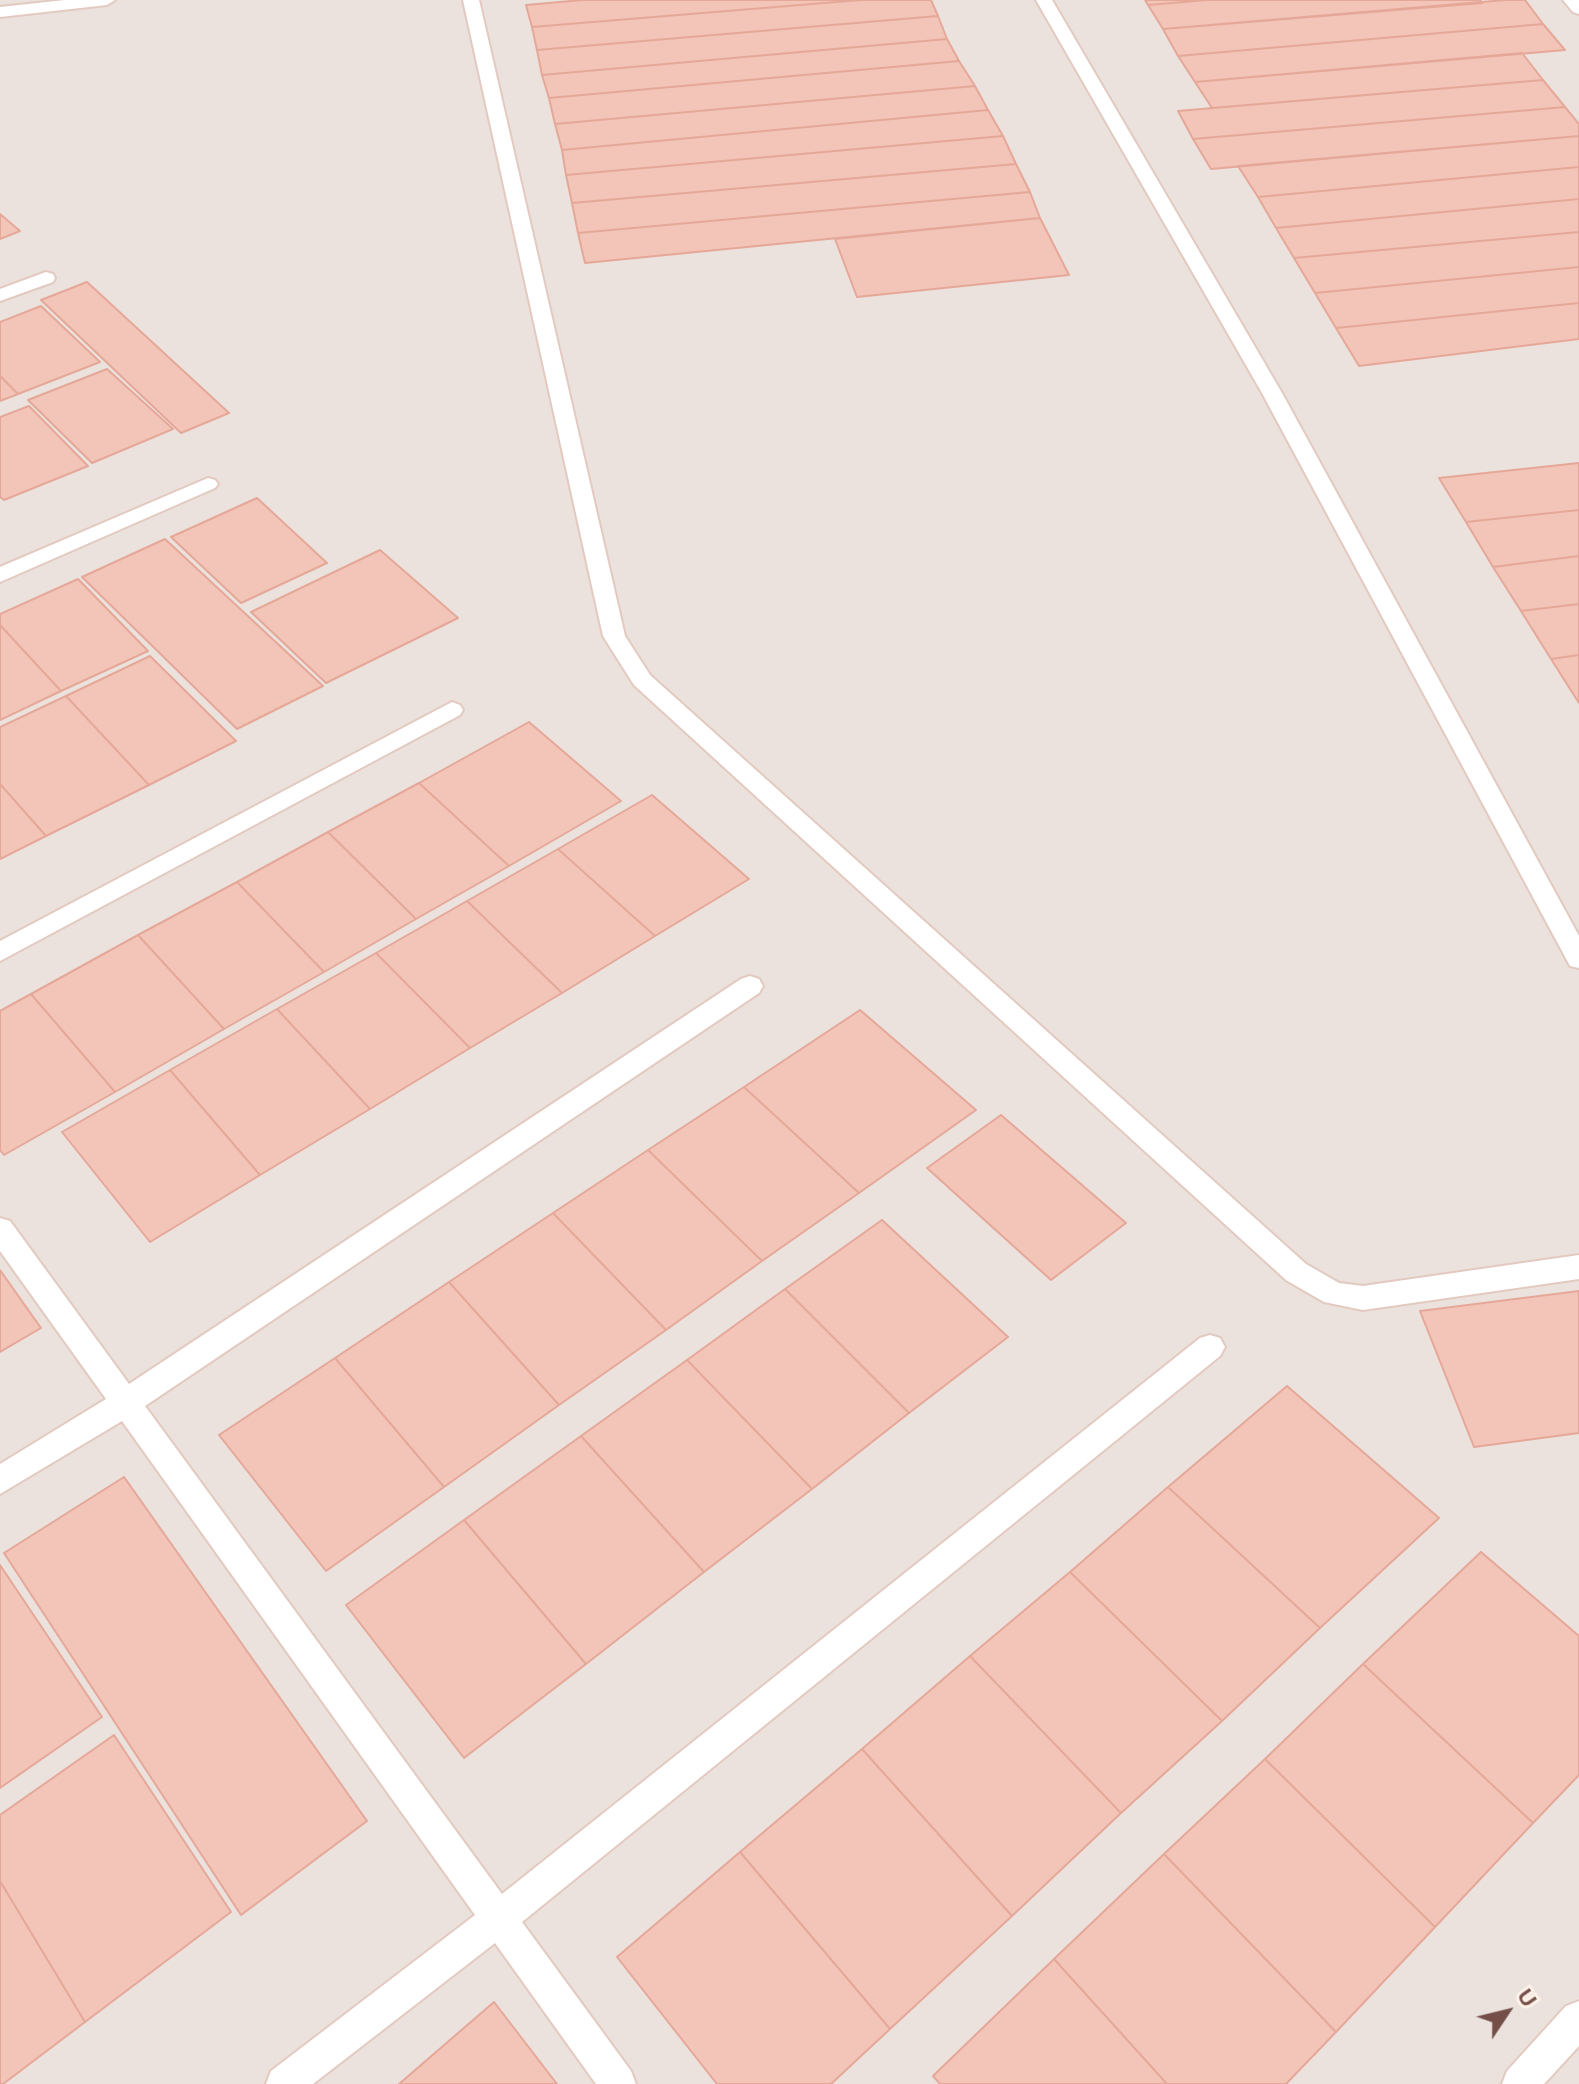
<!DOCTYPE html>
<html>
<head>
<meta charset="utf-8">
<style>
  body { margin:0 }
  #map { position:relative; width:1579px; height:2084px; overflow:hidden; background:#fdede1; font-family:Helvetica,sans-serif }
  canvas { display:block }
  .north { position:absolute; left:1467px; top:1972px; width:80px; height:80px; -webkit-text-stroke:6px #fff2e8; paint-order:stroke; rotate:55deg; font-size:22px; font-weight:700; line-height:32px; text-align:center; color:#744f48 }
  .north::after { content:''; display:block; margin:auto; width:28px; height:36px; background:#744f48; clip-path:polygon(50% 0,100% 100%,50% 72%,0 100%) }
</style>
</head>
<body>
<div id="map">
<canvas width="1579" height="2084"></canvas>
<div class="north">U</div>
</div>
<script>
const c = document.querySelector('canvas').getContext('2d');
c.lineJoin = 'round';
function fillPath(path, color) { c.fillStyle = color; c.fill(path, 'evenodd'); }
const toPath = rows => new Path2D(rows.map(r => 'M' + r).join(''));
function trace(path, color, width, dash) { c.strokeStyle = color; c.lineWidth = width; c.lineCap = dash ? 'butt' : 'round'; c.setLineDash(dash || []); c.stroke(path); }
const industrial = toPath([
  [0,0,1579,0,1579,2084,0,2084]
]);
const building = toPath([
  [582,0,861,0,532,27,526,5,582,0],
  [861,0,931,0,938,16,537,50,532,27,861,0],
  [1145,0,1207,0,1148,5,1145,0],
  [1207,0,1480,0,1482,3,1163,29,1148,5,1207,0],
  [1505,0,1525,0,1543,24,1178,56,1163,29,1505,0],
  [938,16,947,39,542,75,537,50,938,16],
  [1543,24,1565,50,1195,82,1178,56,1543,24],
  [947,39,959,61,549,98,542,75,947,39],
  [1522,53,1543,80,1212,108,1195,82,1522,53],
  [959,61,975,86,555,124,549,98,959,61],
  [1543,80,1565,107,1193,139,1178,111,1543,80],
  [975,86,988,110,562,150,555,124,975,86],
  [1565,107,1579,124,1579,136,1211,169,1193,139,1565,107],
  [988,110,1003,136,566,175,562,150,988,110],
  [1003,136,1016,164,572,203,566,175,1003,136],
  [1579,136,1579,167,1258,197,1238,166,1579,136],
  [1016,164,1030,192,578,233,572,203,1016,164],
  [1579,167,1579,199,1276,228,1258,197,1579,167],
  [1030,192,1040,218,585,263,578,233,1030,192],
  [1579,199,1579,232,1294,258,1276,228,1579,199],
  [0,214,20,231,0,239,0,214],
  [1040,218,1069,275,857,297,835,239,1040,218],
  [1579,232,1579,267,1315,293,1294,258,1579,232],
  [1579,267,1579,303,1336,328,1315,293,1579,267],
  [87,282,229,413,181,433,41,300,87,282],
  [1579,303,1579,339,1359,366,1336,328,1579,303],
  [41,306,100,362,18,394,0,376,0,322,41,306],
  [107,369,173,429,92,463,28,400,107,369],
  [0,376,18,394,0,401,0,376],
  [29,406,88,466,4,500,0,497,0,417,29,406],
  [1579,463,1579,510,1466,522,1439,478,1579,463],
  [257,498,327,563,241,603,171,537,257,498],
  [1579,510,1579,556,1493,567,1466,522,1579,510],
  [165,539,323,686,237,729,82,577,165,539],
  [380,550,458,618,326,683,251,612,380,550],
  [1579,556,1579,604,1521,611,1493,567,1579,556],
  [78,579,148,651,61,691,0,625,0,614,78,579],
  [1579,604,1579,655,1551,659,1521,611,1579,604],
  [0,625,61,691,0,720,0,625],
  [1579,655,1579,703,1551,659,1579,655],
  [150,656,236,741,149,785,66,696,150,656],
  [66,696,149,785,46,836,0,784,0,727,66,696],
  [529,722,621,801,509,866,419,783,529,722],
  [419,783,509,866,416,919,328,832,419,783],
  [0,784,46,836,0,859,0,784],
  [652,795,749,879,655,936,558,849,652,795],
  [328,832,416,919,324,972,237,882,328,832],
  [558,849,655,936,562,993,467,901,558,849],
  [237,882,324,972,224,1029,138,935,237,882],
  [467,901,562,993,470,1048,376,953,467,901],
  [138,935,224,1029,115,1092,31,994,138,935],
  [376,953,470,1048,370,1109,277,1009,376,953],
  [31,994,115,1092,4,1155,0,1150,0,1011,31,994],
  [277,1009,370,1109,260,1175,170,1070,277,1009],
  [860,1010,976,1110,859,1193,744,1087,860,1010],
  [170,1070,260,1175,150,1242,62,1132,170,1070],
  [744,1087,859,1193,762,1261,648,1150,744,1087],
  [1001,1115,1126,1223,1051,1280,927,1168,1001,1115],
  [648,1150,762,1261,666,1330,553,1213,648,1150],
  [553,1213,666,1330,559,1405,449,1282,553,1213],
  [882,1220,1008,1337,909,1413,785,1289,882,1220],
  [0,1270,41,1328,0,1352,0,1270],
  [449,1282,559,1405,444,1487,335,1358,449,1282],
  [785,1289,909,1413,812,1489,687,1360,785,1289],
  [1579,1291,1579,1433,1474,1447,1420,1311,1579,1291],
  [335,1358,444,1487,326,1571,219,1435,335,1358],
  [687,1360,812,1489,704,1572,581,1436,687,1360],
  [1287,1386,1439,1518,1320,1628,1168,1487,1287,1386],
  [581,1436,704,1572,586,1664,464,1520,581,1436],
  [124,1477,367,1821,241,1915,4,1553,124,1477],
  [1168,1487,1320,1628,1222,1721,1070,1572,1168,1487],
  [464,1520,586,1664,464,1758,346,1605,464,1520],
  [1481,1552,1579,1636,1579,1775,1533,1823,1363,1664,1481,1552],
  [0,1565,102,1717,0,1788,0,1565],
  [1070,1572,1222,1721,1121,1813,970,1656,1070,1572],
  [970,1656,1121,1813,1012,1916,862,1749,970,1656],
  [1363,1664,1533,1823,1435,1927,1265,1759,1363,1664],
  [114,1735,231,1912,85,2022,0,1881,0,1815,114,1735],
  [862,1749,1012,1916,890,2029,740,1852,862,1749],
  [1265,1759,1435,1927,1336,2032,1164,1854,1265,1759],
  [740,1852,890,2029,831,2084,717,2084,617,1957,740,1852],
  [1164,1854,1336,2032,1286,2084,1167,2084,1054,1959,1164,1854],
  [0,1881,85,2022,3,2084,0,2084,0,1881],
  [1054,1959,1167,2084,940,2084,933,2076,1054,1959],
  [494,2002,557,2084,399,2084,494,2002]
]);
const lane = toPath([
  [65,0,115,0,107,5,0,17,0,7,65,0],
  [463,0,479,0,625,636,650,675,1306,1264,1339,1283,1363,1286,1579,1255,1579,1279,1363,1310,1324,1302,1286,1280,634,685,603,636,463,0],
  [1036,0,1052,0,1282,393,1579,936,1579,968,1570,966,1262,393,1036,0],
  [1563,0,1579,0,1579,14,1573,12,1563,0],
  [46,272,53,274,55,278,53,282,0,301,0,289,46,272],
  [208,478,215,480,218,484,215,488,0,582,0,567,208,478],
  [452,702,460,705,463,710,460,715,0,961,0,941,452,702],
  [750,976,759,979,763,986,759,993,145,1406,502,1894,1200,1338,1210,1335,1220,1338,1225,1347,1220,1356,522,1922,631,2071,636,2084,596,2084,495,1943,313,2084,266,2084,271,2071,475,1915,122,1421,0,1494,0,1464,106,1399,0,1251,0,1218,10,1221,129,1384,741,979,750,976],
  [1579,2001,1579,2046,1544,2084,1502,2084,1507,2071,1566,2006,1579,2001]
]);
fillPath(industrial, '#ebe1dd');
fillPath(building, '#f2c5b8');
trace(building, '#e5a898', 2);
trace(lane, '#e3cac0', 4);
fillPath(lane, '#fff');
</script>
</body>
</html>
